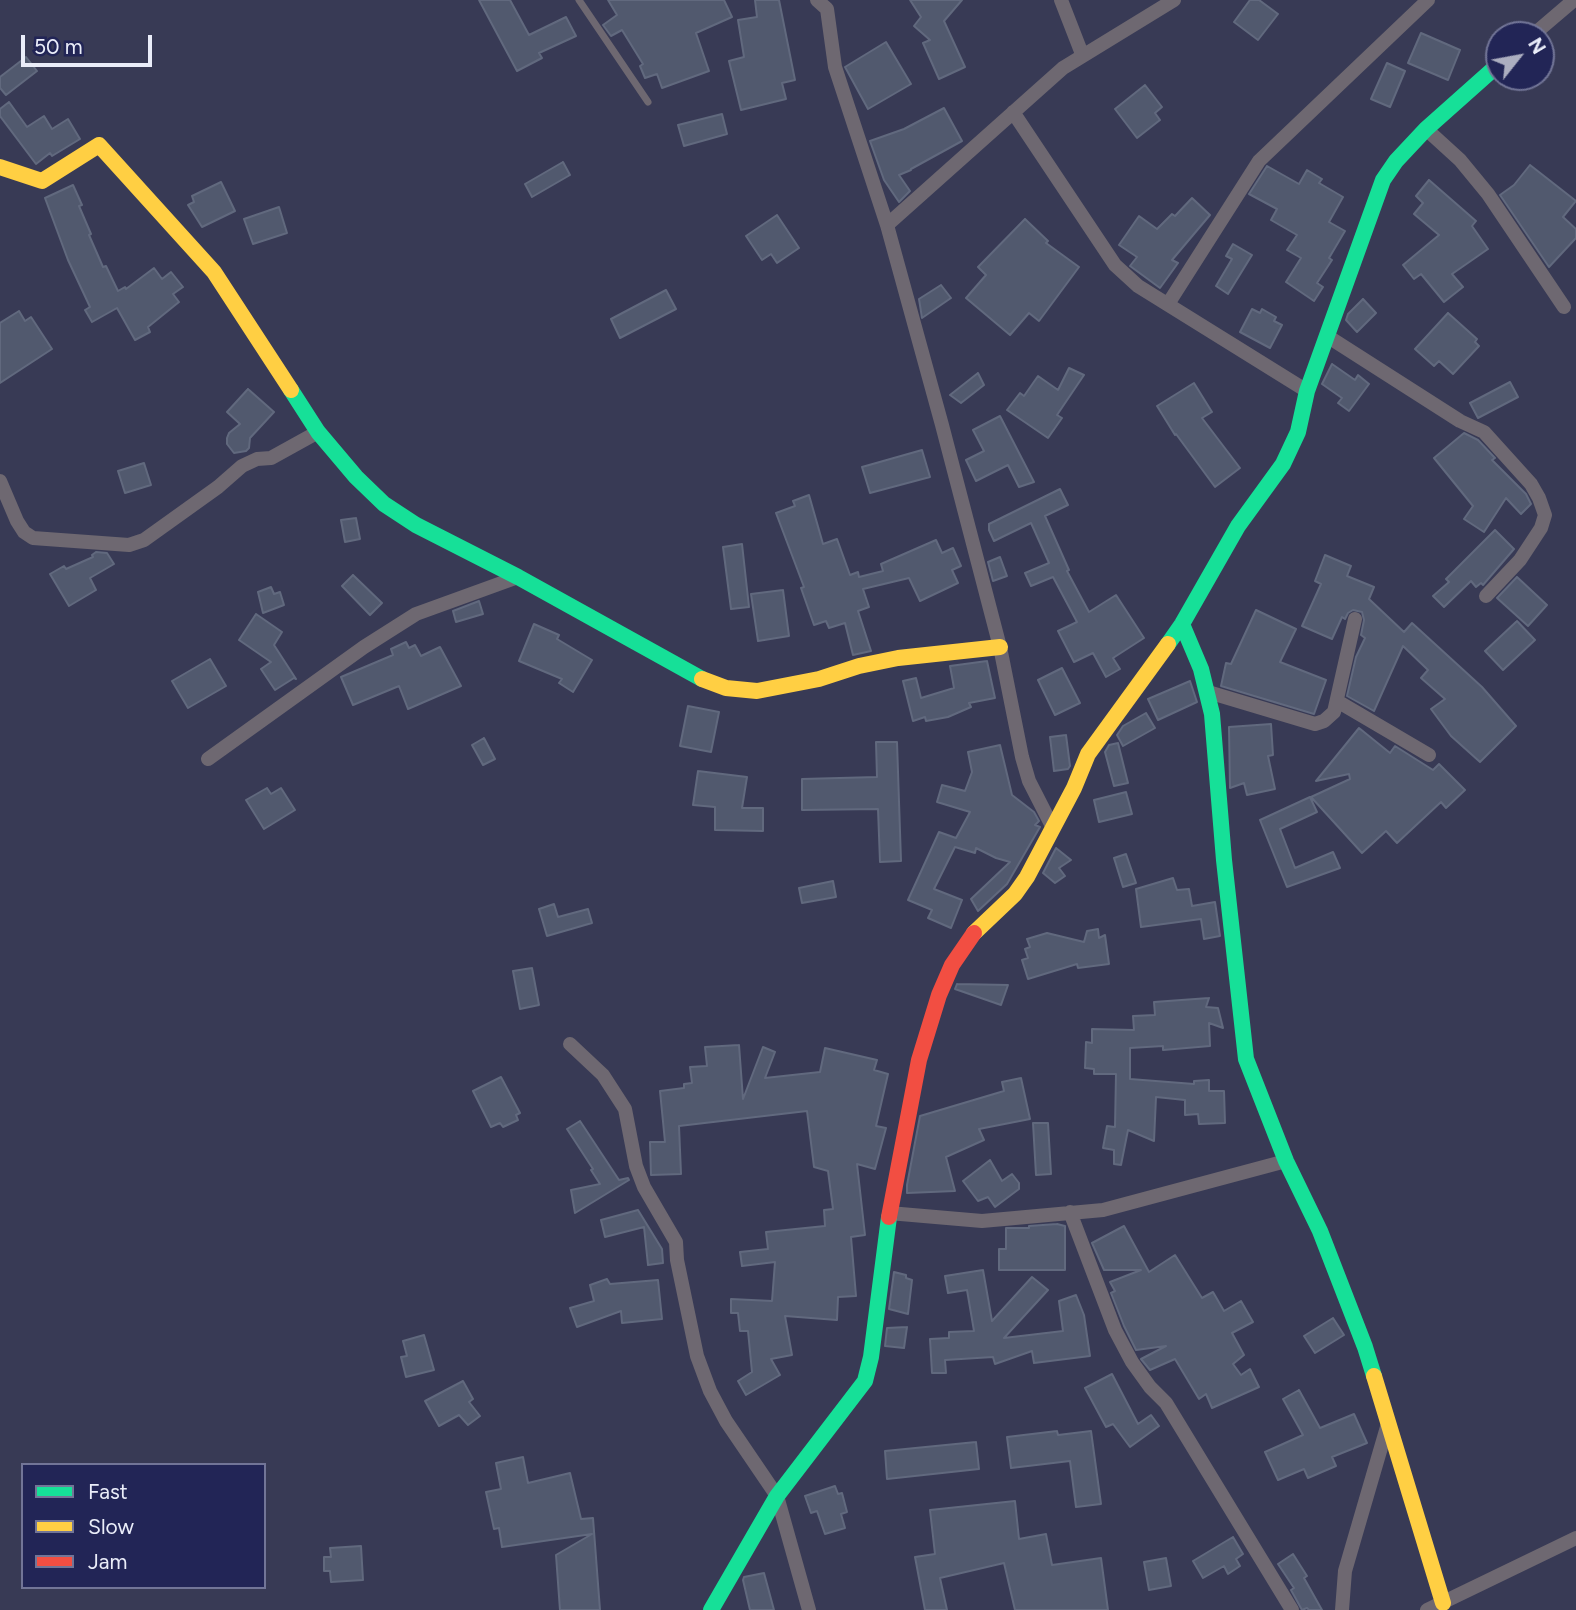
<!DOCTYPE html>
<html>
<head>
<meta charset="utf-8">
<style>
  body { margin:0 }
  #map { position:relative; width:1576px; height:1610px; overflow:hidden; background:#383a55; font-family:Figtree,sans-serif }
  canvas { display:block }
  .legend { position:absolute; left:21px; top:1463px; width:245px; height:126px; box-sizing:border-box; background:#222556; border:2px solid #727597; margin:0; padding:9px 12px; list-style:none; font-size:21px; color:#eaedf9 }
  .legend li { display:flex; align-items:center; gap:14px; height:35px }
  .legend b { width:35px; border:2px solid #727597 }
  .north { position:absolute; left:1485px; top:21px; width:70px; height:70px; box-sizing:border-box; background:#222556; border:2px solid #727597; border-radius:50%; rotate:59deg; font-size:19px; font-weight:700; line-height:28px; text-align:center; color:#eaedf9 }
  .north::after { content:''; display:block; margin:auto; width:24px; height:32px; background:#acaec0; clip-path:polygon(50% 0,100% 100%,50% 72%,0 100%) }
  .scale { position:absolute; left:21px; top:35px; width:131px; height:32px; box-sizing:border-box; border:4px solid #eaedf9; border-top:0; padding-left:9px; font-size:21px; line-height:24px; white-space:nowrap; color:#eaedf9; -webkit-text-stroke:5px #222556; paint-order:stroke }
</style>
</head>
<body>
<div id="map">
<canvas width="1576" height="1610"></canvas>
<ul class="legend">
<li><b style="height:9px;background:#16e098"></b>Fast</li>
<li><b style="height:9px;background:#ffcf43"></b>Slow</li>
<li><b style="height:9px;background:#f24e42"></b>Jam</li>
</ul>
<div class="north">N</div>
<div class="scale">50 m</div>
</div>
<script>
const c = document.querySelector('canvas').getContext('2d');
c.lineJoin = 'round';
function fillPath(path, color) { c.fillStyle = color; c.fill(path, 'evenodd'); }
const toPath = rows => new Path2D(rows.map(r => 'M' + r).join(''));
function trace(path, color, width, dash) { c.strokeStyle = color; c.lineWidth = width; c.lineCap = dash ? 'butt' : 'round'; c.setLineDash(dash || []); c.stroke(path); }
const building = toPath([
  [479,0,510,0,529,35,566,17,576,36,539,53,542,58,517,71,479,0],
  [608,0,724,0,732,17,696,33,709,71,662,88,657,74,645,78,640,66,643,64,622,30,611,36,603,25,617,15,608,0],
  [755,0,779,0,795,80,782,83,786,99,741,110,729,61,744,57,738,20,757,17,755,0],
  [910,0,962,0,944,21,965,67,939,79,923,43,930,40,914,26,921,17,910,0],
  [1250,0,1259,0,1278,14,1258,40,1234,22,1250,0],
  [1421,33,1460,50,1448,80,1408,63,1421,33],
  [886,42,911,84,868,109,845,67,886,42],
  [26,57,37,71,6,95,0,88,0,77,26,57],
  [1387,63,1405,71,1390,107,1371,99,1387,63],
  [1145,85,1162,107,1155,113,1160,120,1137,138,1115,109,1145,85],
  [9,102,27,127,44,116,52,129,68,119,80,139,52,156,50,153,36,164,0,116,0,109,9,102],
  [944,108,962,141,911,169,911,170,899,175,910,191,899,202,884,180,870,141,904,129,944,108],
  [722,114,727,134,684,146,678,125,722,114],
  [563,162,570,175,532,197,525,184,563,162],
  [1530,165,1576,201,1563,217,1576,229,1576,238,1549,267,1500,195,1514,185,1530,165],
  [1267,166,1299,184,1307,170,1322,179,1319,183,1343,197,1329,222,1345,231,1329,258,1332,260,1317,283,1323,287,1314,301,1286,282,1301,258,1287,250,1297,235,1271,220,1277,209,1249,194,1267,166],
  [1429,180,1476,221,1472,226,1488,249,1452,274,1463,287,1444,302,1421,274,1414,279,1403,265,1439,235,1414,214,1423,203,1416,196,1429,180],
  [221,182,235,211,202,227,188,205,194,202,192,196,221,182],
  [73,185,82,205,79,206,91,234,89,235,103,267,106,266,118,291,125,287,126,289,154,268,162,279,171,272,183,287,173,294,179,302,148,327,150,332,135,340,117,308,92,322,85,310,90,307,68,260,45,198,73,185],
  [1192,198,1210,215,1172,260,1178,263,1160,288,1130,266,1137,257,1119,245,1139,216,1157,229,1172,214,1175,216,1192,198],
  [279,207,287,233,253,244,244,219,279,207],
  [777,215,799,248,777,263,771,254,762,260,746,236,777,215],
  [1025,219,1048,241,1046,243,1079,267,1039,321,1029,313,1010,335,966,298,986,275,978,267,1025,219],
  [1233,244,1252,255,1228,294,1216,286,1232,259,1226,256,1233,244],
  [941,285,951,298,922,318,919,299,941,285],
  [666,290,676,309,620,338,611,319,666,290],
  [1363,299,1376,313,1357,332,1346,320,1348,314,1363,299],
  [1252,309,1260,313,1262,309,1276,317,1274,321,1282,325,1270,348,1240,332,1252,309],
  [19,311,25,321,31,317,52,349,0,383,0,323,19,311],
  [1448,313,1477,339,1475,342,1479,346,1453,374,1439,361,1434,366,1415,349,1448,313],
  [1332,364,1355,380,1358,375,1369,384,1349,411,1338,403,1342,398,1322,384,1332,364],
  [1069,368,1084,375,1057,415,1062,418,1048,438,1007,410,1020,393,1024,396,1038,376,1058,390,1069,368],
  [978,373,984,385,961,403,950,395,978,373],
  [1510,382,1518,397,1478,418,1470,403,1510,382],
  [1194,383,1212,412,1202,418,1240,468,1215,487,1176,434,1175,435,1157,406,1194,383],
  [248,389,274,412,250,438,249,448,246,451,234,453,227,444,227,438,229,433,240,424,227,412,248,389],
  [1000,416,1034,482,1019,487,1008,465,976,481,966,460,984,451,973,430,1000,416],
  [1464,433,1478,440,1495,458,1492,460,1526,494,1531,504,1521,514,1506,498,1484,532,1464,519,1473,506,1434,458,1464,433],
  [922,450,930,477,870,493,862,467,922,450],
  [144,463,151,485,125,493,118,471,144,463],
  [1060,489,1068,505,1045,516,1069,570,1067,571,1089,612,1116,595,1144,638,1113,658,1120,669,1106,677,1093,653,1074,662,1058,631,1077,622,1053,577,1031,586,1025,573,1049,563,1031,523,994,541,989,530,989,524,1060,489],
  [809,495,823,544,837,539,850,575,858,572,859,577,883,571,881,564,936,540,942,553,953,548,961,566,952,570,958,583,920,601,909,578,863,589,869,607,858,611,871,651,853,655,845,623,829,628,826,621,814,625,801,588,804,587,776,513,795,506,793,501,809,495],
  [356,518,360,539,345,542,341,520,356,518],
  [1495,530,1514,549,1483,585,1481,583,1476,587,1471,581,1444,607,1433,596,1449,582,1446,579,1495,530],
  [742,544,749,607,731,609,723,547,742,544],
  [96,552,107,553,114,564,90,578,96,590,69,606,50,574,64,566,66,569,93,557,92,555,96,552],
  [1325,555,1351,566,1347,576,1374,587,1369,599,1404,632,1412,623,1482,687,1516,726,1480,762,1451,736,1431,709,1445,699,1421,678,1428,670,1403,646,1374,711,1347,696,1356,657,1365,638,1361,635,1364,620,1362,612,1353,610,1348,613,1345,619,1342,617,1332,639,1302,626,1321,584,1315,581,1325,555],
  [1000,557,1007,576,993,581,988,562,1000,557],
  [353,575,382,603,370,615,342,586,353,575],
  [1517,577,1547,605,1528,626,1497,598,1517,577],
  [271,587,274,594,280,592,284,605,263,613,258,592,271,587],
  [783,590,789,636,758,641,751,594,783,590],
  [479,601,483,614,456,622,453,611,479,601],
  [1256,610,1296,629,1280,662,1326,680,1314,714,1221,686,1226,663,1231,664,1256,610],
  [256,614,282,632,274,645,296,679,294,678,275,690,261,669,271,662,239,640,256,614],
  [1517,621,1535,640,1503,670,1485,651,1517,621],
  [534,624,559,635,557,639,592,660,573,692,559,683,562,679,519,661,534,624],
  [406,642,409,648,415,645,421,656,440,647,461,686,408,709,399,686,353,705,341,677,393,655,391,649,406,642],
  [210,659,226,686,188,708,172,681,210,659],
  [987,661,995,698,969,703,971,707,948,717,926,721,925,717,913,721,903,681,916,678,921,698,954,688,950,666,987,661],
  [1062,668,1080,703,1055,715,1038,680,1062,668],
  [1190,681,1197,702,1158,720,1148,699,1190,681],
  [688,706,719,712,711,752,680,746,688,706],
  [1146,713,1155,728,1123,746,1117,735,1123,726,1146,713],
  [1271,724,1273,755,1268,756,1275,789,1247,795,1244,783,1230,788,1229,727,1271,724],
  [1359,728,1390,753,1395,746,1433,770,1439,764,1465,790,1446,808,1441,802,1397,843,1386,831,1362,853,1311,797,1350,779,1349,774,1316,781,1359,728],
  [1066,735,1070,766,1068,769,1054,771,1050,737,1066,735],
  [484,738,495,759,483,765,472,745,484,738],
  [876,742,897,742,901,861,880,862,878,809,802,810,802,779,877,777,876,742],
  [1118,743,1128,783,1114,786,1105,752,1109,745,1118,743],
  [1000,745,1012,795,1034,812,1039,821,1035,825,1040,827,1007,884,978,911,971,899,1010,862,996,858,976,848,975,853,955,847,934,889,962,900,951,928,928,918,932,910,908,900,939,832,956,838,970,812,937,802,942,785,965,791,972,772,968,752,1000,745],
  [698,771,747,777,742,808,763,808,763,831,715,830,715,807,693,805,698,771],
  [267,788,271,794,281,788,295,810,264,829,246,800,267,788],
  [1126,792,1132,814,1099,822,1094,800,1126,792],
  [1310,797,1317,812,1280,829,1295,868,1333,852,1340,868,1287,887,1260,820,1310,797],
  [1056,848,1071,860,1059,868,1065,876,1055,883,1043,873,1056,848],
  [1126,854,1136,883,1123,887,1114,858,1126,854],
  [1173,878,1177,890,1189,889,1192,906,1215,902,1220,936,1204,939,1201,919,1141,927,1136,889,1173,878],
  [833,881,836,897,802,903,799,888,833,881],
  [554,904,558,917,588,909,592,923,547,936,539,909,554,904],
  [1098,929,1099,938,1105,935,1109,964,1078,968,1077,964,1028,979,1022,960,1028,958,1025,949,1030,947,1027,939,1047,933,1084,942,1087,931,1098,929],
  [532,968,539,1005,520,1009,513,971,532,968],
  [957,984,1008,985,1001,1005,955,989,957,984],
  [1209,998,1206,1007,1218,1008,1223,1028,1209,1023,1210,1046,1163,1050,1163,1046,1130,1048,1130,1079,1194,1084,1194,1081,1209,1080,1209,1091,1224,1091,1225,1123,1199,1124,1198,1114,1185,1115,1185,1100,1156,1097,1154,1141,1128,1130,1121,1165,1114,1164,1114,1150,1103,1148,1107,1126,1115,1127,1116,1074,1094,1074,1094,1069,1085,1068,1086,1042,1092,1043,1092,1029,1134,1030,1133,1016,1155,1015,1154,1002,1209,998],
  [739,1045,743,1099,763,1047,775,1052,765,1078,820,1072,825,1048,877,1060,874,1070,888,1074,876,1126,886,1128,875,1169,857,1164,865,1235,851,1237,856,1296,838,1297,837,1320,785,1316,792,1355,771,1359,780,1375,746,1395,738,1381,752,1372,748,1331,740,1331,738,1313,731,1313,731,1299,772,1301,775,1262,742,1266,740,1252,768,1249,766,1232,825,1226,824,1210,833,1209,828,1171,814,1167,807,1111,679,1126,681,1174,651,1175,650,1142,665,1142,660,1091,684,1088,684,1084,692,1083,690,1067,707,1066,705,1047,739,1045],
  [501,1077,520,1113,516,1115,518,1120,503,1127,500,1123,491,1127,473,1091,501,1077],
  [1021,1078,1030,1119,979,1129,984,1140,946,1157,955,1191,907,1193,907,1185,920,1116,1004,1091,1002,1082,1021,1078],
  [580,1121,619,1180,628,1178,629,1180,575,1213,571,1190,600,1184,591,1170,593,1169,567,1129,580,1121],
  [1033,1123,1048,1123,1051,1174,1036,1175,1033,1123],
  [990,1160,1002,1181,1012,1174,1019,1183,1019,1189,995,1207,988,1197,978,1201,963,1181,990,1160],
  [638,1210,662,1249,663,1263,648,1265,644,1227,605,1237,601,1220,638,1210],
  [1057,1224,1065,1226,1065,1270,999,1270,999,1249,1006,1249,1006,1228,1029,1228,1029,1226,1057,1224],
  [1124,1226,1149,1272,1175,1255,1202,1298,1213,1292,1224,1311,1241,1301,1253,1322,1232,1333,1244,1355,1233,1364,1241,1375,1250,1369,1259,1387,1212,1408,1206,1394,1199,1399,1175,1359,1150,1370,1141,1359,1166,1346,1136,1350,1124,1326,1111,1293,1115,1291,1110,1282,1141,1270,1104,1270,1092,1243,1124,1226],
  [983,1270,992,1321,1032,1277,1048,1290,1004,1338,1063,1331,1059,1301,1076,1295,1084,1315,1090,1356,1034,1363,1032,1351,995,1364,993,1357,945,1360,946,1373,932,1373,930,1339,949,1338,949,1332,974,1331,967,1290,948,1293,945,1276,983,1270],
  [894,1272,906,1275,906,1278,912,1280,908,1314,889,1309,894,1272],
  [607,1279,610,1284,658,1280,662,1319,622,1323,621,1311,577,1327,570,1308,594,1301,590,1285,607,1279],
  [1333,1318,1344,1335,1315,1353,1304,1336,1333,1318],
  [907,1327,904,1348,885,1346,887,1328,907,1327],
  [424,1335,434,1370,406,1377,401,1357,407,1356,403,1341,424,1335],
  [1112,1374,1138,1424,1151,1415,1159,1426,1130,1447,1113,1424,1106,1427,1085,1388,1112,1374],
  [463,1381,473,1399,469,1402,480,1416,468,1425,459,1415,439,1426,425,1401,463,1381],
  [1299,1390,1320,1428,1354,1414,1367,1443,1332,1457,1336,1466,1308,1478,1304,1469,1278,1480,1265,1452,1303,1435,1283,1399,1299,1390],
  [1057,1431,1058,1435,1091,1431,1101,1504,1076,1507,1070,1461,1011,1468,1007,1437,1057,1431],
  [976,1442,979,1469,887,1479,885,1451,976,1442],
  [523,1457,528,1483,570,1473,581,1519,593,1518,600,1610,560,1610,556,1555,592,1534,502,1547,499,1528,494,1529,486,1492,501,1489,496,1463,523,1457],
  [835,1486,838,1494,842,1493,847,1512,841,1514,845,1528,825,1534,817,1511,811,1513,805,1496,835,1486],
  [1015,1501,1019,1539,1046,1534,1052,1565,1101,1558,1108,1610,1015,1610,1004,1563,940,1578,947,1610,925,1610,915,1557,935,1554,930,1510,1015,1501],
  [1233,1537,1243,1554,1236,1559,1240,1566,1228,1574,1224,1566,1203,1578,1193,1561,1233,1537],
  [361,1546,363,1580,331,1582,330,1571,324,1571,324,1557,331,1557,330,1548,361,1546],
  [1293,1554,1307,1576,1304,1578,1322,1610,1309,1610,1307,1608,1302,1610,1291,1590,1294,1588,1278,1564,1293,1554],
  [1166,1558,1171,1586,1149,1590,1144,1562,1166,1558],
  [764,1573,774,1610,750,1610,743,1580,744,1577,764,1573]
]);
const lane = toPath([
  [579,0,648,102]
]);
const street = toPath([
  [817,0,827,9,835,67,887,225,942,425,1000,647,1022,757,1029,781,1053,828],
  [1061,0,1082,54],
  [1533,35,1574,0],
  [1013,112,1115,265,1138,286,1307,391],
  [1426,129,1460,160,1488,194,1564,307],
  [887,225,1063,68,1174,0],
  [1168,304,1259,161,1428,0],
  [1327,336,1460,421,1484,432,1531,484,1539,498,1545,515,1541,528,1520,560,1486,596],
  [0,481,17,521,24,532,33,538,129,545,144,540,218,487,242,466,257,459,271,458,318,432],
  [1208,692,1315,724,1324,721,1334,712,1355,619],
  [1337,701,1429,755],
  [208,759,364,647,416,614,518,577],
  [570,1044,603,1075,625,1109,636,1166,644,1187,676,1242,677,1260,697,1356,710,1391,726,1421,777,1496,809,1610],
  [1070,1212,1115,1330,1132,1362,1150,1387,1166,1403,1292,1610],
  [889,1213,982,1221,1103,1210,1286,1161],
  [1342,1610,1345,1571,1387,1427],
  [1427,1610,1576,1538]
]);
const fast = toPath([
  [291,390,318,432,356,477,384,504,416,525,518,577,702,679],
  [1182,624,1201,669,1212,714,1224,860,1246,1059,1286,1161,1320,1231,1365,1347,1374,1376],
  [1168,644,1182,624,1238,526,1283,464,1298,432,1307,391,1383,180,1396,161,1426,129,1499,64],
  [711,1610,777,1496,865,1381,871,1357,889,1217]
]);
const slow = toPath([
  [0,167,42,181,99,145,214,272,291,390],
  [702,679,726,688,757,691,819,679,859,666,898,658,1000,647],
  [974,933,1015,894,1027,877,1074,788,1088,754,1168,644],
  [1374,1376,1443,1603]
]);
const jam = toPath([
  [889,1217,919,1060,939,995,952,965,974,933]
]);
fillPath(building, '#51596e');
trace(building, '#61697e', 2);
trace(lane, '#6e6871', 7);
trace(street, '#6e6871', 14);
trace(fast, '#16e098', 16);
trace(slow, '#ffcf43', 16);
trace(jam, '#f24e42', 16);
</script>
</body>
</html>
